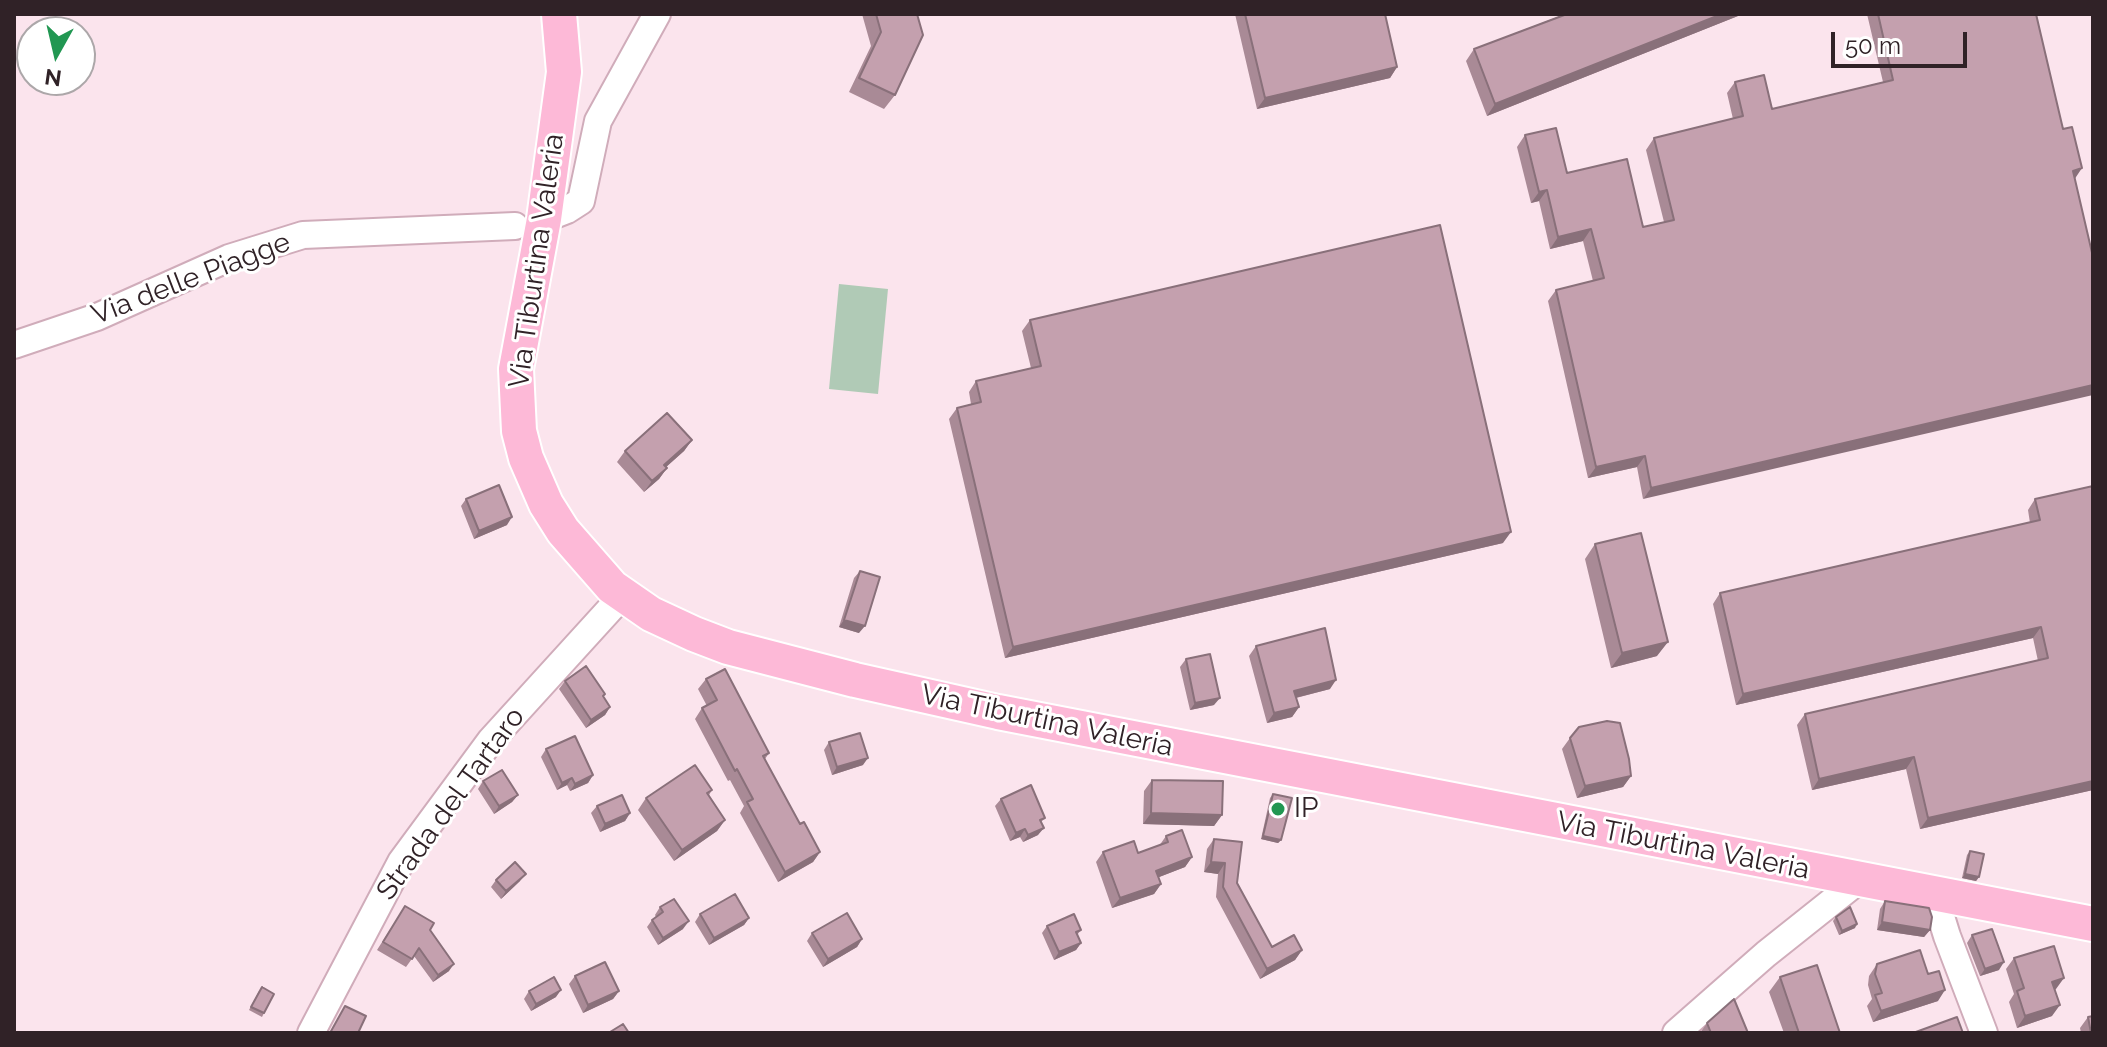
<!DOCTYPE html>
<html>
<head>
<meta charset="utf-8">
<style>
  body { margin:0 }
  #map { position:relative; width:2107px; height:1047px; overflow:hidden; background:#fbe4ed; font-family:Raleway,sans-serif }
  canvas { display:block }
  .frame { position:absolute; inset:0; border:16px solid #302227; pointer-events:none }
  .north { position:absolute; left:16px; top:16px; width:80px; height:80px; box-sizing:border-box; background:#fff; border:2px solid #aca7a9; border-radius:50%; rotate:188deg; font-size:22px; font-weight:700; line-height:32px; text-align:center; color:#302227 }
  .north::after { content:''; display:block; margin:auto; width:28px; height:36px; background:#219752; clip-path:polygon(50% 0,100% 100%,50% 72%,0 100%) }
  .scale { position:absolute; left:1831px; top:32px; width:136px; height:36px; box-sizing:border-box; border:4px solid #302227; border-top:0; padding-left:10px; font-size:24px; line-height:28px; white-space:nowrap; color:#302227; -webkit-text-stroke:6px #fff; paint-order:stroke }
</style>
</head>
<body>
<div id="map">
<canvas width="2107" height="1047"></canvas>
<div class="frame"></div>
<div class="north">N</div>
<div class="scale">50 m</div>
</div>
<script>
const c = document.querySelector('canvas').getContext('2d');
c.lineJoin = 'round';
function fillPath(path, color) { c.fillStyle = color; c.fill(path, 'evenodd'); }
const toPath = rows => new Path2D(rows.map(r => 'M' + r).join(''));
function trace(path, color, width, dash) { c.strokeStyle = color; c.lineWidth = width; c.lineCap = dash ? 'butt' : 'round'; c.setLineDash(dash || []); c.stroke(path); }
function label(font, color, halo, rows, align = 'center') {
  c.font = font + ' Raleway,sans-serif'; c.lineWidth = 6; c.setLineDash([]); c.textBaseline = 'middle'; c.strokeStyle = halo; c.fillStyle = color; for (const [text, x, y, turn = 0] of rows) {
    c.save(); c.translate(x, y); c.rotate((+turn || 0) * Math.PI / 180); c.textAlign = isNaN(turn) ? turn : align; if (halo) c.strokeText(text, 0, 0); c.fillText(text, 0, 0); c.restore();
  }
}
const green = toPath([
  [839,284,888,289,878,394,829,389]
]);
const minor = toPath([
  [544,219,567,210,581,201,598,121,657,14],
  [14,345,97,317,229,258,303,235,515,226],
  [1934,894,1947,936,1984,1033],
  [311,1033,401,862,491,740,622,596],
  [1676,1033,1766,954,1859,880]
]);
const major = toPath([
  [559,14,564,72,544,219,516,369,519,431,526,458,546,504,563,531,612,587,651,614,694,634,728,647,855,680,998,712,2093,924]
]);
const wall = toPath([
  [862,14,917,14,895,95,884,109,849,92,871,46],
  [1235,14,1385,14,1397,67,1390,78,1257,109],
  [1565,14,1743,14,1487,116,1466,61,1474,49],
  [1867,14,2036,14,1643,499,1637,467,1588,478,1548,301,1556,290,1593,281,1583,241,1550,249,1539,201,1531,203,1517,147,1525,135,1567,173,1643,227,1664,222,1646,150,1654,138,1733,119,1727,93,1735,82,1772,109,1883,82],
  [1030,320,1503,543,1005,658,949,419,957,408,971,404,969,392,976,381,1031,368,1022,331],
  [692,440,684,451,666,467,667,468,659,479,644,492,617,462,625,451],
  [2093,486,2093,790,1920,829,1906,769,1812,790,1797,725,1805,714,2038,661,2033,638,1736,705,1713,604,1720,593,2030,523,2028,510,2035,499],
  [466,499,507,525,474,539,461,506],
  [1595,544,1657,656,1611,668,1585,559],
  [860,571,859,633,839,627,854,578],
  [1256,646,1330,689,1296,698,1299,707,1292,717,1267,723,1249,656],
  [1186,659,1214,705,1190,710,1180,667],
  [706,679,769,753,765,759,800,824,820,852,813,862,778,882,740,813,744,806,730,780,728,781,695,719,702,708,707,706,698,689],
  [565,681,603,697,610,707,605,715,586,728,559,689],
  [1570,738,1631,776,1623,787,1577,798,1562,749],
  [829,742,863,765,832,775,824,750],
  [546,749,593,775,588,783,570,791,567,785,557,790,541,757],
  [1152,780,1222,815,1214,826,1143,824,1144,791],
  [483,781,518,795,512,802,494,814,478,789],
  [712,790,709,795,725,820,717,831,674,861,638,810,646,798],
  [1273,794,1281,840,1278,843,1261,839,1270,798],
  [1001,799,1045,818,1041,822,1038,835,1023,842,1020,837,1010,841,995,806],
  [597,806,630,813,625,821,600,832,591,813],
  [1166,836,1192,857,1185,867,1159,877,1161,884,1154,894,1112,908,1096,862,1103,852,1138,853,1159,846],
  [1214,839,1272,947,1302,950,1295,960,1260,979,1216,897,1218,874,1204,872,1207,849],
  [1970,851,1979,877,1976,881,1962,878,1967,855],
  [496,880,520,881,501,899,491,887],
  [1885,901,1930,930,1924,937,1877,930,1880,909],
  [405,906,449,971,433,982,414,956,406,967,377,950],
  [660,907,683,929,658,945,647,927,652,920,656,917,655,915],
  [700,914,749,918,744,925,709,945,695,922],
  [1836,917,1855,928,1839,935,1833,921],
  [1047,926,1081,930,1077,935,1081,943,1076,950,1054,960,1042,933],
  [812,933,862,939,857,947,823,967,807,941],
  [1972,935,1999,970,1980,976,1967,943],
  [2014,958,2056,989,2055,990,2052,1016,2017,1028,2009,1002,2014,994,2006,969],
  [1877,964,1938,1001,1873,1022,1867,1006,1872,999,1868,985,1869,976],
  [575,976,619,991,613,999,583,1013,569,984],
  [1780,977,1840,1033,1784,1033,1769,992],
  [259,991,264,1013,262,1017,249,1010],
  [529,991,556,997,531,1011,524,999],
  [2088,1017,2093,1033,2081,1033,2080,1028],
  [1707,1023,1748,1033,1700,1033]
]);
const shadedWall = toPath([
  [1722,14,1743,14,1487,116,1495,104],
  [1397,67,1390,78,1257,109,1265,98],
  [2082,168,2074,180,2073,171],
  [1547,190,1539,201,1531,203,1539,192],
  [1591,229,1583,241,1550,249,1558,237],
  [2093,385,2093,395,1643,499,1651,488],
  [692,440,684,451,656,476,664,465],
  [1645,456,1637,467,1588,478,1596,467],
  [667,468,659,479,644,492,652,481],
  [512,517,507,525,474,539,479,531],
  [1511,532,1503,543,1005,658,1013,647],
  [844,620,865,626,859,633,839,627],
  [2041,627,2033,638,1736,705,1743,694],
  [1668,642,1657,656,1611,668,1622,653],
  [1336,680,1330,689,1287,700,1294,691],
  [1220,698,1214,705,1190,710,1195,703],
  [610,707,605,715,586,728,591,720],
  [1299,707,1292,717,1267,723,1274,713],
  [1914,757,1906,769,1812,790,1819,779],
  [868,758,863,765,832,775,837,767],
  [593,775,588,783,570,791,575,784],
  [1631,776,1623,787,1577,798,1585,786],
  [572,778,567,785,557,790,562,783],
  [2093,781,2093,790,1920,829,1928,818],
  [518,795,512,802,494,814,499,806],
  [630,813,625,821,600,832,605,824],
  [1151,813,1222,815,1214,826,1143,824],
  [725,820,717,831,674,861,682,850],
  [1044,828,1038,835,1023,842,1028,835],
  [1025,829,1020,837,1010,841,1016,833],
  [1263,836,1281,840,1278,843,1261,839],
  [820,852,813,862,778,882,785,872],
  [1192,857,1185,867,1149,881,1156,871],
  [1211,862,1225,863,1218,874,1204,872],
  [526,874,520,881,501,899,506,891],
  [1965,874,1979,877,1976,881,1962,878],
  [1161,884,1154,894,1112,908,1120,898],
  [749,918,744,925,709,945,714,938],
  [689,921,683,929,658,945,663,938],
  [1882,922,1930,930,1924,937,1877,930],
  [1857,924,1855,928,1839,935,1842,931],
  [862,939,857,947,823,967,828,959],
  [1081,943,1076,950,1054,960,1059,952],
  [1302,950,1295,960,1260,979,1267,969],
  [2004,962,1999,970,1980,976,1985,969],
  [454,964,449,971,433,982,438,975],
  [2064,978,2056,989,2044,993,2052,982],
  [561,990,556,997,531,1011,536,1004],
  [1945,990,1938,1001,1873,1022,1881,1011],
  [619,991,613,999,583,1013,588,1005],
  [2060,1005,2052,1016,2017,1028,2025,1016]
]);
const building = toPath([
  [876,14,917,14,923,35,895,95,859,78,881,32,876,14],
  [1245,14,1385,14,1397,67,1265,98,1245,14],
  [1567,14,1722,14,1495,104,1474,49,1567,14],
  [1878,14,2036,14,2063,129,2072,127,2082,168,2073,171,2093,257,2093,385,1651,488,1645,456,1596,467,1556,290,1604,278,1591,229,1558,237,1547,190,1539,192,1525,135,1556,128,1567,173,1627,159,1643,227,1674,220,1654,138,1743,116,1735,82,1764,75,1772,109,1893,80,1878,14],
  [1440,225,1511,532,1013,647,957,408,981,402,976,381,1041,366,1030,320,1440,225],
  [667,413,692,440,664,465,667,468,652,481,625,451,667,413],
  [499,485,512,517,479,531,466,499,499,485],
  [2093,486,2093,781,1928,818,1914,757,1819,779,1805,714,2048,658,2041,627,1743,694,1720,593,2040,520,2035,499,2093,486],
  [1641,533,1668,642,1622,653,1595,544,1641,533],
  [860,571,880,577,865,626,844,620,860,571],
  [1325,628,1336,680,1294,691,1299,707,1274,713,1256,646,1325,628],
  [1210,654,1220,698,1195,703,1186,659,1210,654],
  [586,666,605,694,603,696,610,707,591,720,565,681,586,666],
  [725,669,769,753,763,756,800,824,804,822,820,852,785,872,747,802,753,799,737,769,735,771,702,708,717,700,706,679,725,669],
  [1607,721,1620,723,1629,759,1631,776,1585,786,1570,738,1579,727,1607,721],
  [860,733,868,758,837,767,829,742,860,733],
  [575,736,593,775,575,784,572,778,562,783,546,749,575,736],
  [695,765,712,790,707,793,725,820,682,850,646,798,695,765],
  [502,770,518,795,499,806,483,781,502,770],
  [1152,780,1223,781,1222,815,1151,813,1152,780],
  [1031,785,1045,818,1040,820,1044,828,1028,835,1025,829,1016,833,1001,799,1031,785],
  [1273,794,1292,798,1281,840,1263,836,1273,794],
  [622,795,630,813,605,824,597,806,622,795],
  [1182,830,1192,857,1156,871,1161,884,1120,898,1103,852,1134,841,1138,853,1168,842,1166,836,1182,830],
  [1214,839,1242,842,1237,883,1272,947,1294,935,1302,950,1267,969,1223,887,1225,863,1211,862,1214,839],
  [1970,851,1984,854,1979,877,1965,874,1970,851],
  [515,862,526,874,506,891,496,880,515,862],
  [735,894,749,918,714,938,700,914,735,894],
  [674,899,689,921,663,938,652,920,663,912,660,907,674,899],
  [1885,901,1929,908,1932,917,1930,930,1882,922,1885,901],
  [405,906,434,923,430,930,454,964,438,975,419,948,412,959,383,942,405,906],
  [1850,907,1857,924,1842,931,1836,917,1850,907],
  [847,913,862,939,828,959,812,933,847,913],
  [1074,914,1081,930,1076,932,1081,943,1059,952,1047,926,1074,914],
  [1992,929,2004,962,1985,969,1972,935,1992,929],
  [2054,946,2064,978,2052,982,2060,1005,2025,1016,2017,991,2024,988,2014,958,2054,946],
  [1920,950,1928,974,1939,971,1945,990,1881,1011,1875,995,1882,993,1875,974,1877,964,1920,950],
  [605,962,619,991,588,1005,575,976,605,962],
  [1817,965,1840,1033,1799,1033,1780,977,1817,965],
  [554,977,561,990,536,1004,529,991,554,977],
  [262,987,274,994,264,1013,251,1007,262,987],
  [1734,999,1748,1033,1711,1033,1707,1023,1734,999],
  [345,1006,366,1016,358,1033,330,1033,345,1006],
  [2093,1016,2093,1033,2091,1033,2088,1017,2093,1016],
  [1957,1017,1963,1033,1913,1033,1957,1017],
  [623,1024,629,1033,610,1033,610,1032,623,1024]
]);
const markers = [
  [1278,809,8,"#219752"]
];
const streetNames = [
  ["Via Tiburtina Valeria",537,261,-82],
  ["Via delle Piagge",191,279,-21],
  ["Via Tiburtina Valeria",1047,721,12],
  ["Strada del Tartaro",451,804,-54],
  ["Via Tiburtina Valeria",1683,846,11]
];
const poiNames = [
  ["IP",1294,809]
];
fillPath(green, '#b0cab6');
trace(minor, '#d0acba', 30);
trace(major, '#fff', 38);
trace(minor, '#fff', 26);
trace(major, '#fdb9d7', 34);
fillPath(wall, '#a98a96');
fillPath(shadedWall, '#89707a');
fillPath(building, '#c4a0ae');
trace(building, '#89707a', 2);
for (const [x, y, r, color] of markers) { const dot = new Path2D(); dot.arc(x, y, r, 0, 2 * Math.PI); c.fillStyle = color; c.fill(dot); trace(dot, '#fff', 3); }
label('28px', '#302227', '#fff', streetNames);
label('28px', '#302227', '#fff', poiNames, 'left');
</script>
</body>
</html>
